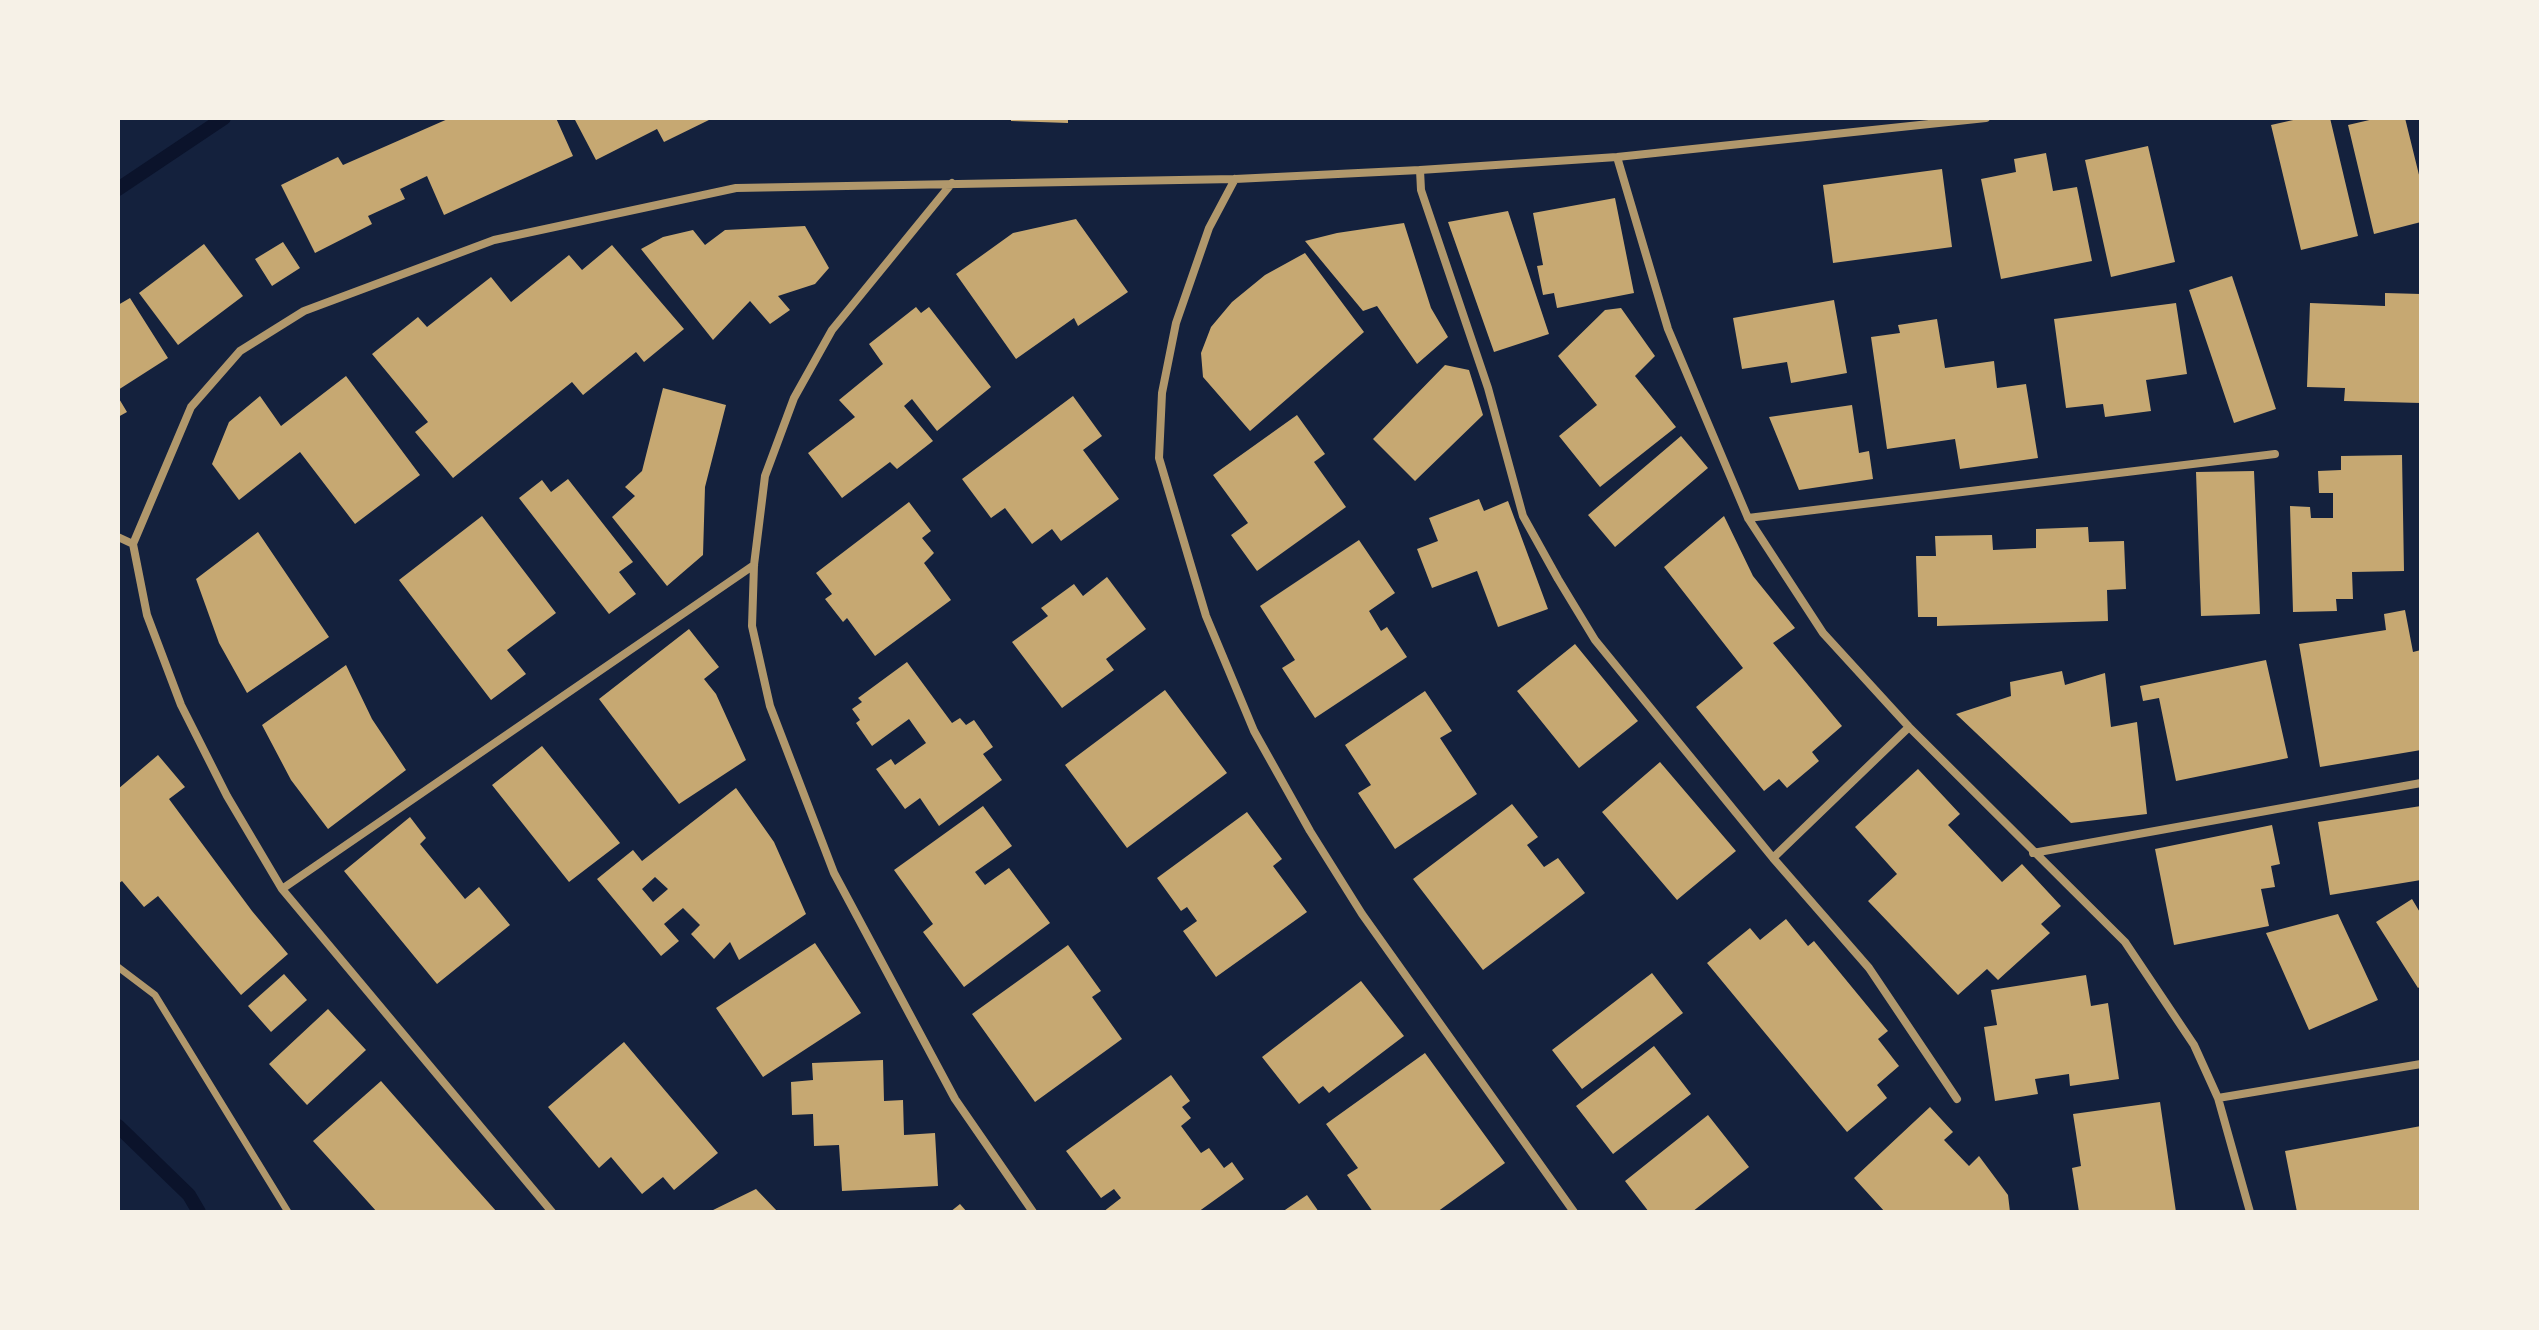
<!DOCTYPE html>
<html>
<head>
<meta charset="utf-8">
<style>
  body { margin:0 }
  #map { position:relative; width:2539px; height:1330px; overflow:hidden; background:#14213d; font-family:"Fira Sans",sans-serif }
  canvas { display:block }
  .frame { position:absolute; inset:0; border:120px solid #f6f1e7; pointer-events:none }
</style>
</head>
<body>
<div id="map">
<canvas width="2539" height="1330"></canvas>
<div class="frame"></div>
</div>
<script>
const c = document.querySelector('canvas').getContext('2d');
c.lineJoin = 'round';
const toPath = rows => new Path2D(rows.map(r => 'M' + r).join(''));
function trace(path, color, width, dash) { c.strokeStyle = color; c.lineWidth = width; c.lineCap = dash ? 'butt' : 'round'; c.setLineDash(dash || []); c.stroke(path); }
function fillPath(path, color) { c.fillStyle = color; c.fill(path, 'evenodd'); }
const stream = toPath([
  [118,189,224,118],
  [118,1126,189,1195,199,1212]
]);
const building = toPath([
  [450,118,556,118,573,156,444,215,427,176,400,189,405,199,368,216,372,224,315,253,281,185,338,157,343,165],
  [574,118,713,118,664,142,657,129,596,160],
  [1011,118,1068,118,1068,123,1011,121],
  [2302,118,2330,118,2358,236,2301,250,2271,125],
  [2378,118,2405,118,2421,183,2421,222,2374,234,2348,125],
  [2148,146,2175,262,2111,277,2085,160],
  [2046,153,2053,191,2077,187,2092,261,2001,279,1981,179,2016,172,2014,159],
  [1942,169,1952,247,1833,263,1823,185],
  [1615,198,1634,293,1557,308,1554,293,1543,295,1537,266,1543,265,1533,213],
  [1508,211,1549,334,1494,352,1448,222],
  [1076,219,1128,292,1078,326,1074,318,1016,359,956,274,1013,233],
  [1404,223,1431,308,1448,337,1417,364,1377,306,1363,311,1305,241,1337,233],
  [805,226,829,268,815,284,778,296,790,310,770,324,750,301,713,340,641,249,663,237,693,230,705,245,725,230],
  [283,242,300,268,272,286,255,259],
  [204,244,243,296,178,345,139,293],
  [612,245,684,329,644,362,636,352,583,395,572,382,453,478,415,432,428,422,372,354,418,317,427,327,491,277,511,302,569,255,582,270],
  [1305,253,1364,332,1250,431,1203,377,1201,353,1211,327,1232,302,1265,275],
  [2232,276,2276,409,2234,423,2189,290],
  [2385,293,2421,294,2421,403,2344,401,2345,388,2307,387,2310,303,2385,306],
  [130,298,168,358,118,390,118,305],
  [1834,300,1847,373,1791,383,1787,362,1742,369,1733,318],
  [2176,303,2187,374,2146,380,2151,411,2105,417,2103,404,2066,408,2054,319],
  [916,307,921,313,929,307,991,387,937,431,912,399,904,406,933,441,897,469,890,462,842,498,808,453,855,417,839,400,883,364,869,344],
  [1621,308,1655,356,1635,376,1676,427,1600,487,1559,436,1597,405,1558,356,1605,310],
  [1937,319,1945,368,1994,361,1997,388,2026,384,2038,458,1960,469,1955,439,1887,449,1871,337,1900,333,1898,325],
  [1445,365,1469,370,1483,415,1415,481,1373,439],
  [346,376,420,475,355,524,300,452,239,500,212,464,229,422,260,396,281,426],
  [663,388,726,405,705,487,703,555,667,586,612,517,635,496,625,487,642,471],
  [1073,396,1102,436,1083,450,1119,499,1061,541,1052,529,1032,544,1005,508,991,518,962,479],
  [118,397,127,412,118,417],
  [1852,405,1859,453,1869,451,1873,479,1799,490,1769,417],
  [1297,415,1325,454,1314,462,1346,507,1257,571,1231,535,1248,523,1213,475],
  [1681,436,1708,468,1615,547,1588,515],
  [2402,455,2404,571,2352,572,2353,599,2336,599,2337,611,2293,612,2290,506,2310,507,2311,518,2333,518,2333,493,2319,493,2318,471,2341,470,2341,456],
  [2254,471,2260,614,2201,616,2196,472],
  [568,479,633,562,619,572,636,594,609,614,519,498,542,480,551,492],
  [1479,499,1484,511,1508,501,1548,609,1498,627,1477,571,1432,588,1417,549,1438,541,1429,518],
  [909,502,931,531,922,538,934,553,924,563,951,600,875,656,847,618,843,622,825,599,832,594,816,573],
  [482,516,556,613,507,650,526,674,491,700,399,580],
  [1724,516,1753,576,1795,628,1773,643,1842,726,1812,752,1819,761,1787,788,1779,779,1764,791,1696,707,1743,668,1664,567],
  [2088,527,2089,542,2124,541,2126,589,2107,590,2108,621,1937,626,1937,617,1918,617,1916,556,1936,556,1935,536,1992,535,1993,550,2036,548,2036,529],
  [258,532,329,637,247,693,219,643,196,579],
  [1359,540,1395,593,1369,611,1381,631,1387,627,1407,657,1315,718,1282,668,1295,660,1260,606],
  [1107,577,1146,629,1106,659,1114,670,1062,708,1012,642,1048,616,1041,608,1074,584,1083,596],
  [2405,610,2413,652,2421,650,2421,750,2320,767,2299,644,2386,630,2384,614],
  [689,629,719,667,704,679,716,694,746,760,679,804,599,699],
  [1575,644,1638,721,1579,768,1517,691],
  [2266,660,2288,758,2176,781,2159,698,2143,701,2140,686],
  [907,662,952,723,960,718,966,725,974,720,993,747,983,754,1002,780,939,826,920,798,905,809,876,769,891,759,895,765,926,743,909,719,872,746,856,723,860,720,852,709,862,702,858,698],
  [346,665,372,719,406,770,328,829,291,780,262,725],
  [2062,671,2065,685,2105,673,2111,727,2137,722,2147,814,2071,823,1956,714,2011,696,2010,682],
  [1165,690,1227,773,1127,848,1065,765],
  [1425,691,1452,731,1440,738,1477,794,1395,849,1358,793,1371,785,1345,745],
  [542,746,620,843,569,882,492,785],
  [158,755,185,787,169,799,252,911,288,954,241,995,158,896,144,907,122,881,118,884,118,789],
  [1660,762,1736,851,1677,900,1602,812],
  [1918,769,1960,814,1948,825,2002,882,2022,864,2061,906,2041,924,2050,933,1998,980,1987,969,1958,995,1868,901,1897,874,1855,827],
  [736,788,774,842,806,914,739,960,730,942,714,959,691,934,700,925,683,908,664,924,679,941,661,956,597,879,633,850,642,861],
  [655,877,668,889,653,902,642,889],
  [1512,804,1538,837,1527,845,1544,867,1558,858,1585,893,1483,970,1413,879],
  [983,806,1012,846,975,872,985,885,1009,868,1050,923,964,987,923,932,933,924,894,870],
  [2421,806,2421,880,2330,895,2318,822],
  [1247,812,1282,859,1273,866,1307,912,1216,977,1183,931,1197,921,1187,907,1181,911,1157,878],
  [410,817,426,838,420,844,465,899,479,887,510,925,437,984,344,871],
  [2272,825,2280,864,2271,866,2275,887,2261,889,2269,926,2174,945,2155,849],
  [2412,899,2421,914,2421,986,2418,988,2376,922],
  [2338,914,2378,1000,2309,1030,2266,933],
  [1786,919,1808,946,1814,941,1888,1031,1878,1039,1899,1066,1877,1085,1887,1098,1847,1132,1707,963,1750,928,1760,940],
  [815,943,861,1013,763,1077,716,1008],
  [1068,945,1101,991,1092,997,1122,1039,1035,1102,972,1014],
  [1652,973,1683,1013,1582,1089,1552,1050],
  [284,974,307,1000,271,1032,248,1006],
  [2086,975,2091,1006,2108,1003,2119,1079,2070,1086,2069,1074,2035,1079,2038,1094,1995,1101,1984,1027,1997,1025,1991,990],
  [1361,981,1404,1036,1329,1093,1323,1086,1299,1104,1262,1057],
  [328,1009,366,1050,307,1105,269,1064],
  [624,1042,718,1153,674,1190,663,1177,642,1194,611,1157,599,1168,548,1107],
  [1654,1046,1691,1094,1613,1154,1576,1106],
  [1425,1053,1505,1163,1437,1212,1373,1212,1347,1175,1358,1168,1326,1124],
  [883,1060,884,1101,903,1100,904,1135,935,1133,938,1186,842,1191,839,1145,814,1146,813,1114,792,1115,791,1082,813,1080,812,1063],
  [1171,1075,1190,1101,1182,1107,1191,1118,1181,1126,1201,1153,1209,1148,1224,1168,1232,1162,1244,1179,1198,1212,1103,1212,1121,1198,1114,1189,1101,1198,1066,1151],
  [381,1081,455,1165,497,1212,377,1212,313,1141],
  [2160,1102,2176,1212,2079,1212,2072,1168,2081,1166,2073,1114],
  [1930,1107,1953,1132,1944,1140,1969,1166,1979,1156,2008,1195,2010,1212,1885,1212,1854,1178],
  [1708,1115,1749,1167,1692,1212,1649,1212,1625,1181],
  [2421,1126,2421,1212,2297,1212,2285,1151],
  [756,1189,778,1212,709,1212],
  [1307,1195,1319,1212,1282,1212],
  [960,1204,967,1212,950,1212]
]);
const pedestrian = toPath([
  [118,967,155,995,288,1212]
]);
const minor = toPath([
  [1617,157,1668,329,1748,518,1823,633,1909,727,2125,942,2194,1045,2218,1098,2250,1212],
  [1420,170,1421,190,1488,388,1523,516,1558,579,1595,640,1773,858,1869,968,1957,1099],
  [1235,179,1209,228,1176,323,1162,393,1159,458,1206,616,1254,731,1310,831,1362,914,1574,1212],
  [952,183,832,330,794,398,765,476,754,565,752,626,770,706,834,873,955,1099,1033,1212],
  [1748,518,2275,454],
  [118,537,133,544],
  [133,544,191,407,240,351,304,311,494,240,736,188,1235,179,1420,170,1617,157,1986,118],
  [133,544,147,615,181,705,227,796,282,889,552,1212],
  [2033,853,2421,783],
  [1773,858,1909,727],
  [282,889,754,565],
  [2218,1098,2421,1064]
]);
trace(stream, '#0b132b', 14);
fillPath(building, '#c6a872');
trace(pedestrian, '#b1986c', 7);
trace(minor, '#b1986c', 8);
</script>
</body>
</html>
